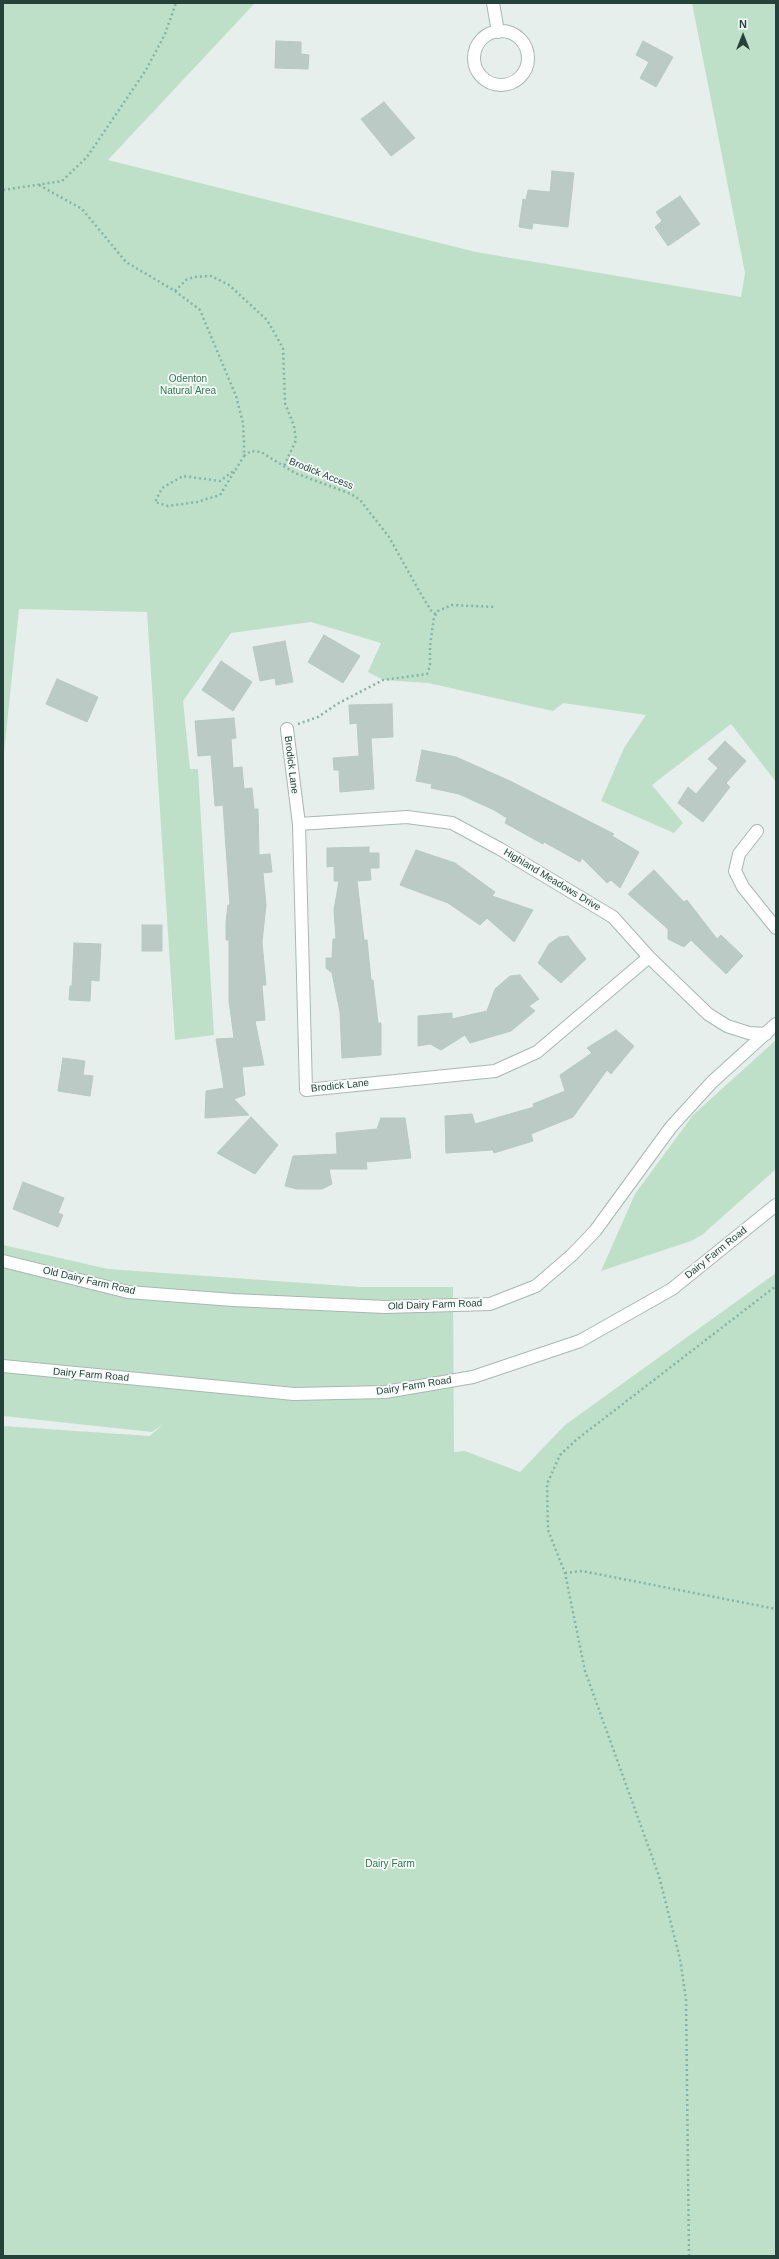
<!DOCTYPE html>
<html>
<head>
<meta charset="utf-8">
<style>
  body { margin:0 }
  #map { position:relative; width:779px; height:2259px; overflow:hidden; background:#e6efeb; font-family:Helvetica,sans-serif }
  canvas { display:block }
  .frame { position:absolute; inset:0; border:4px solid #24423a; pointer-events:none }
  .north { position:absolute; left:723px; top:16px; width:40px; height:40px; -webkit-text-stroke:3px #f7fbf9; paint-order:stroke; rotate:0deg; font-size:11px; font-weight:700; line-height:16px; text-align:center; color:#24423a }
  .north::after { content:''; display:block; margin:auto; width:14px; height:18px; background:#24423a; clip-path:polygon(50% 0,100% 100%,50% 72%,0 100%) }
</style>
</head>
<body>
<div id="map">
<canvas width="779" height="2259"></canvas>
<div class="frame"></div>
<div class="north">N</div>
</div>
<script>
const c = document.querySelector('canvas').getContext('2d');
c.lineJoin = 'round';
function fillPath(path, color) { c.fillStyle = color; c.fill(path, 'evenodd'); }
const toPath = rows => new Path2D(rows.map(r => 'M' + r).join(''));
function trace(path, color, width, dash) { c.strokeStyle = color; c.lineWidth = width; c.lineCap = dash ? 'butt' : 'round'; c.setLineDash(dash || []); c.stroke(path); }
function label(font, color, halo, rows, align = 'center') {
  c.font = font + ' Helvetica,sans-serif'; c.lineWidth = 3.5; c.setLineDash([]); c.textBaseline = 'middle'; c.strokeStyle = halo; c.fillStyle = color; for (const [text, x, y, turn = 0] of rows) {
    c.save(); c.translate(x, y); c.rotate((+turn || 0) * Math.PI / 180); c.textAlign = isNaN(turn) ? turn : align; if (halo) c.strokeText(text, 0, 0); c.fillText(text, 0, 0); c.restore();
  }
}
const green = toPath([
  [3,3,255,3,108,160,476,252,741,297,745,273,692,3,776,3,776,782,731,724,652,785,683,823,674,833,601,801,624,748,646,715,563,703,553,711,428,683,383,680,368,672,381,643,311,622,231,633,183,701,190,769,198,769,214,1035,175,1040,147,612,19,609,3,762],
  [776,1040,776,1169,702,1235,691,1241,601,1271,635,1194,693,1115],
  [3,1245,108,1269,360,1287,453,1287,454,1452,465,1451,520,1472,565,1425,776,1273,776,2256,3,2256,3,1426,150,1436,163,1424,152,1432,3,1416]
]);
const building = toPath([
  [276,41,301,42,301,54,309,55,308,69,275,68,276,41],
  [643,41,673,57,656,87,640,78,649,62,636,55,643,41],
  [384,102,415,138,391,156,361,119,384,102],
  [552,171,574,173,568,227,533,223,532,229,519,227,523,199,526,200,528,190,550,192,552,171],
  [680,196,700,224,668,246,655,227,662,221,656,212,680,196],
  [324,635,360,656,343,683,308,662,324,635],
  [285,641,293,682,276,685,275,678,260,681,253,647,285,641],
  [221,661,252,682,233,711,202,690,221,661],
  [57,679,98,697,87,722,46,704,57,679],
  [392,704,393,737,371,738,374,789,340,792,339,770,334,770,333,758,359,756,357,723,350,724,349,705,392,704],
  [234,718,236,738,231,739,233,768,242,767,244,789,252,788,254,809,258,809,259,855,270,854,272,872,263,873,266,905,262,942,266,985,262,985,265,1020,255,1021,264,1065,242,1067,245,1095,234,1099,249,1115,205,1118,206,1091,224,1088,216,1039,234,1038,229,1001,229,940,226,940,226,922,228,905,230,905,223,805,215,806,211,755,198,756,195,721,234,718],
  [725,741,746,761,726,783,730,787,703,822,678,803,688,787,696,794,718,768,708,759,725,741],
  [422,750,456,757,510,781,614,834,612,836,639,852,620,888,611,880,607,883,582,858,580,862,544,842,543,844,505,823,507,818,494,810,459,794,431,788,432,784,416,781,422,750],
  [369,847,369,853,379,853,379,868,370,868,371,880,357,881,364,940,367,940,371,980,373,980,378,1023,381,1023,381,1055,342,1058,340,1012,332,973,326,968,326,958,332,958,333,939,336,939,334,910,339,881,334,881,334,866,327,867,327,848,369,847],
  [416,850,455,863,495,892,492,896,533,910,514,942,487,918,480,925,448,903,400,885,416,850],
  [654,870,684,902,687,900,717,939,721,935,743,956,726,974,691,940,684,947,668,939,668,929,628,894,654,870],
  [142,925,162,925,162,951,142,951,142,925],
  [568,936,586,959,561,983,538,963,549,944,559,937,568,936],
  [74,943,101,944,99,981,91,980,90,1001,69,1000,70,986,72,986,74,943],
  [520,975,539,999,529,1006,535,1011,511,1031,470,1043,465,1035,441,1050,430,1044,418,1046,418,1016,452,1013,452,1019,487,1011,495,989,510,976,520,975],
  [616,1030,634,1046,611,1074,607,1070,573,1117,531,1134,533,1141,494,1153,493,1150,446,1153,445,1116,472,1114,475,1124,534,1107,533,1104,565,1091,560,1075,592,1053,587,1048,616,1030],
  [63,1058,85,1061,83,1075,93,1076,90,1096,58,1091,63,1058],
  [251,1117,278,1145,255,1174,217,1153,251,1117],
  [381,1118,405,1118,411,1158,366,1162,367,1169,329,1169,332,1184,322,1189,297,1189,285,1186,293,1156,337,1154,336,1133,377,1129,381,1118],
  [23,1182,64,1198,58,1213,63,1215,58,1227,13,1209,23,1182]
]);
const path = toPath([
  [39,185,82,209,126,262,175,291,200,310,236,396,243,423,244,442,244,456,236,469,220,481,183,476,162,488,155,502,168,506,197,502,220,495,236,469],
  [3,190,62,181,87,157,146,70,165,34,176,3],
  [175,291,186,280,194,277,211,276,229,285,267,320,283,348,285,403,294,426,296,440,283,468],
  [244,456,251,451,261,452,295,473,351,494,360,500,389,537,422,596,432,612,436,614],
  [298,724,318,717,337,704,383,680,427,674,430,666,430,646,434,617,438,611,452,605,496,607],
  [565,1573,582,1571,776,1609],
  [689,2256,686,1999,680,1959,659,1876,585,1671,565,1573,548,1530,547,1484,560,1455,576,1440,776,1286]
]);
const minor = toPath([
  [493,3,498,32],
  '474 58a27 27 0 1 1 54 0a27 27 0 1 1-54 0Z',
  [287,729,299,824,306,1090,495,1071,537,1052,649,957],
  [299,824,407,817,452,823,500,849,613,917,649,957,708,1014,727,1026,749,1033,766,1034],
  [757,831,739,854,735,871,743,887,776,928],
  [3,1261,128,1292,233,1300,385,1307,490,1304,536,1286,572,1255,595,1231,671,1127,712,1082,776,1024],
  [3,1366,294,1394,385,1392,473,1377,580,1341,672,1289,776,1205]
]);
const parkNames = [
  ["Odenton",188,379],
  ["Natural Area",188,391],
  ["Dairy Farm",390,1864]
];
const streetNames = [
  ["Brodick Access",321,474,22],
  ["Brodick Lane",291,765,83],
  ["Highland Meadows Drive",552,880,31],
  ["Brodick Lane",340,1086,-6],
  ["Dairy Farm Road",716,1253,-39],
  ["Old Dairy Farm Road",89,1281,13],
  ["Old Dairy Farm Road",435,1305,-2],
  ["Dairy Farm Road",91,1375,5],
  ["Dairy Farm Road",414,1386,-9]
];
fillPath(green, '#bfe0c8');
fillPath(building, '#bbcac4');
trace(building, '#b8c9c2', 1);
trace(minor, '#a8b8b2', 14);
trace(path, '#86b3a5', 2.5, [2, 3]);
trace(minor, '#fff', 12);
label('10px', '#2d7a4b', '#f7fbf9', parkNames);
label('10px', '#24423a', '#f7fbf9', streetNames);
</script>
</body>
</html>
